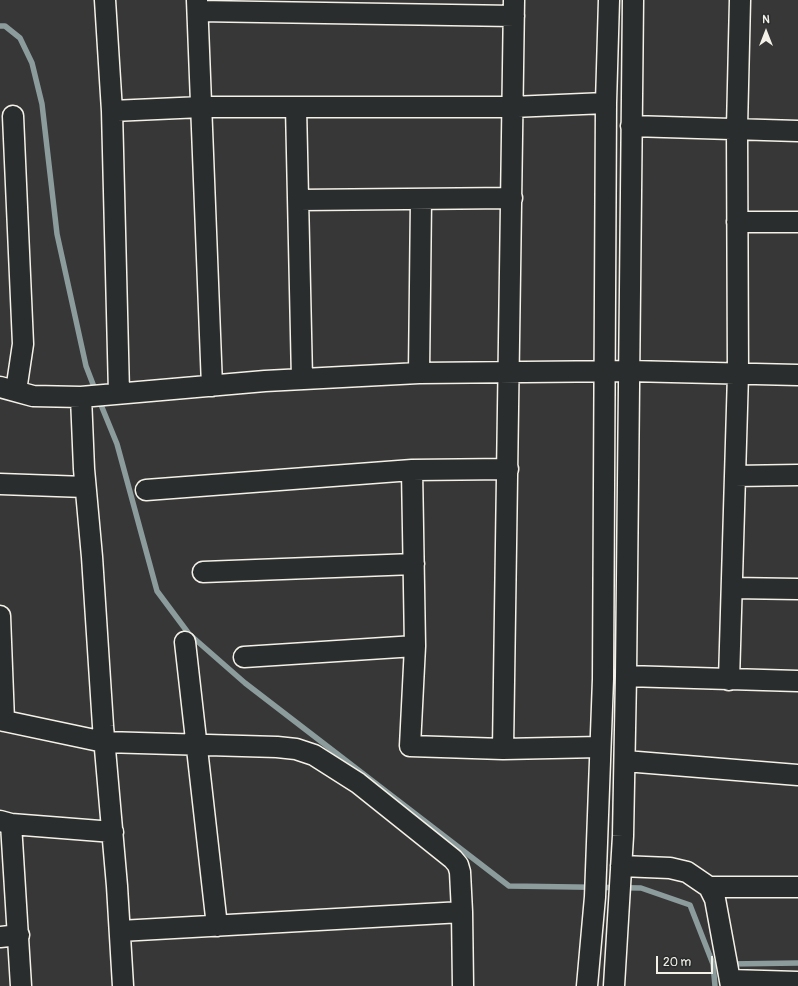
<!DOCTYPE html>
<html>
<head>
<meta charset="utf-8">
<style>
  body { margin:0 }
  #map { position:relative; width:798px; height:986px; overflow:hidden; background:#383737; font-family:Pangolin,sans-serif }
  canvas { display:block }
  .north { position:absolute; left:746px; top:12px; width:40px; height:40px; -webkit-text-stroke:3px #2a2d2e; paint-order:stroke; rotate:0deg; font-size:11px; font-weight:700; line-height:16px; text-align:center; color:#f4f1e8 }
  .north::after { content:''; display:block; margin:auto; width:14px; height:18px; background:#f4f1e8; clip-path:polygon(50% 0,100% 100%,50% 72%,0 100%) }
  .scale { position:absolute; left:656px; top:956px; width:57px; height:18px; box-sizing:border-box; border:2px solid #f4f1e8; border-top:0; padding-left:5px; font-size:12px; line-height:14px; white-space:nowrap; color:#f4f1e8; -webkit-text-stroke:3px #2a2d2e; paint-order:stroke }
</style>
</head>
<body>
<div id="map">
<canvas width="798" height="986"></canvas>
<div class="north">N</div>
<div class="scale">20 m</div>
</div>
<script>
const c = document.querySelector('canvas').getContext('2d');
c.lineJoin = 'round';
const toPath = rows => new Path2D(rows.map(r => 'M' + r).join(''));
function trace(path, color, width, dash) { c.strokeStyle = color; c.lineWidth = width; c.lineCap = dash ? 'butt' : 'round'; c.setLineDash(dash || []); c.stroke(path); }
const stream = toPath([
  [0,26,5,26,20,38,32,63,42,104,57,234,86,366,96,392],
  [99,400,117,444,157,591,189,634,245,683,509,886,641,888,690,905,713,964,715,986],
  [730,964,798,963]
]);
const minor = toPath([
  [105,0,112,111,119,393],
  [197,0,212,386],
  [514,0,503,749,600,747],
  [198,11,514,16],
  [296,107,302,379],
  [112,111,202,107,512,107,606,103],
  [13,116,23,344,16,391],
  [631,126,798,131],
  [299,200,512,198],
  [737,222,798,222],
  [419,373,421,199],
  [0,387,33,396,81,397,265,381,419,373,629,371,798,375],
  [81,397,84,469,92,557,103,726,117,886,123,986],
  [412,470,415,646,410,746,503,749],
  [735,476,798,475],
  [0,484,85,487],
  [146,490,412,470,508,469],
  [203,572,414,564],
  [732,588,798,589],
  [0,616,4,721],
  [185,642,217,926],
  [244,657,415,646],
  [626,676,798,681],
  [729,680,738,374,737,128,740,0],
  [0,720,104,742,277,747,296,749,314,755,358,783,453,859,458,865,460,872,462,912,463,986],
  [625,761,798,775],
  [0,821,11,824,113,832],
  [11,824,21,986],
  [621,866,670,868,687,872,709,887,715,899,731,986],
  [709,887,798,887],
  [120,931,462,912],
  [0,937,19,935],
  [730,980,798,982],
  [587,986,595,897,603,679,606,103,609,0],
  [614,986,623,836,626,676,633,0]
]);
trace(stream, '#8c9c9d', 5.5);
trace(minor, '#f4f1e8', 23);
trace(minor, '#2a2d2e', 20);
</script>
</body>
</html>
